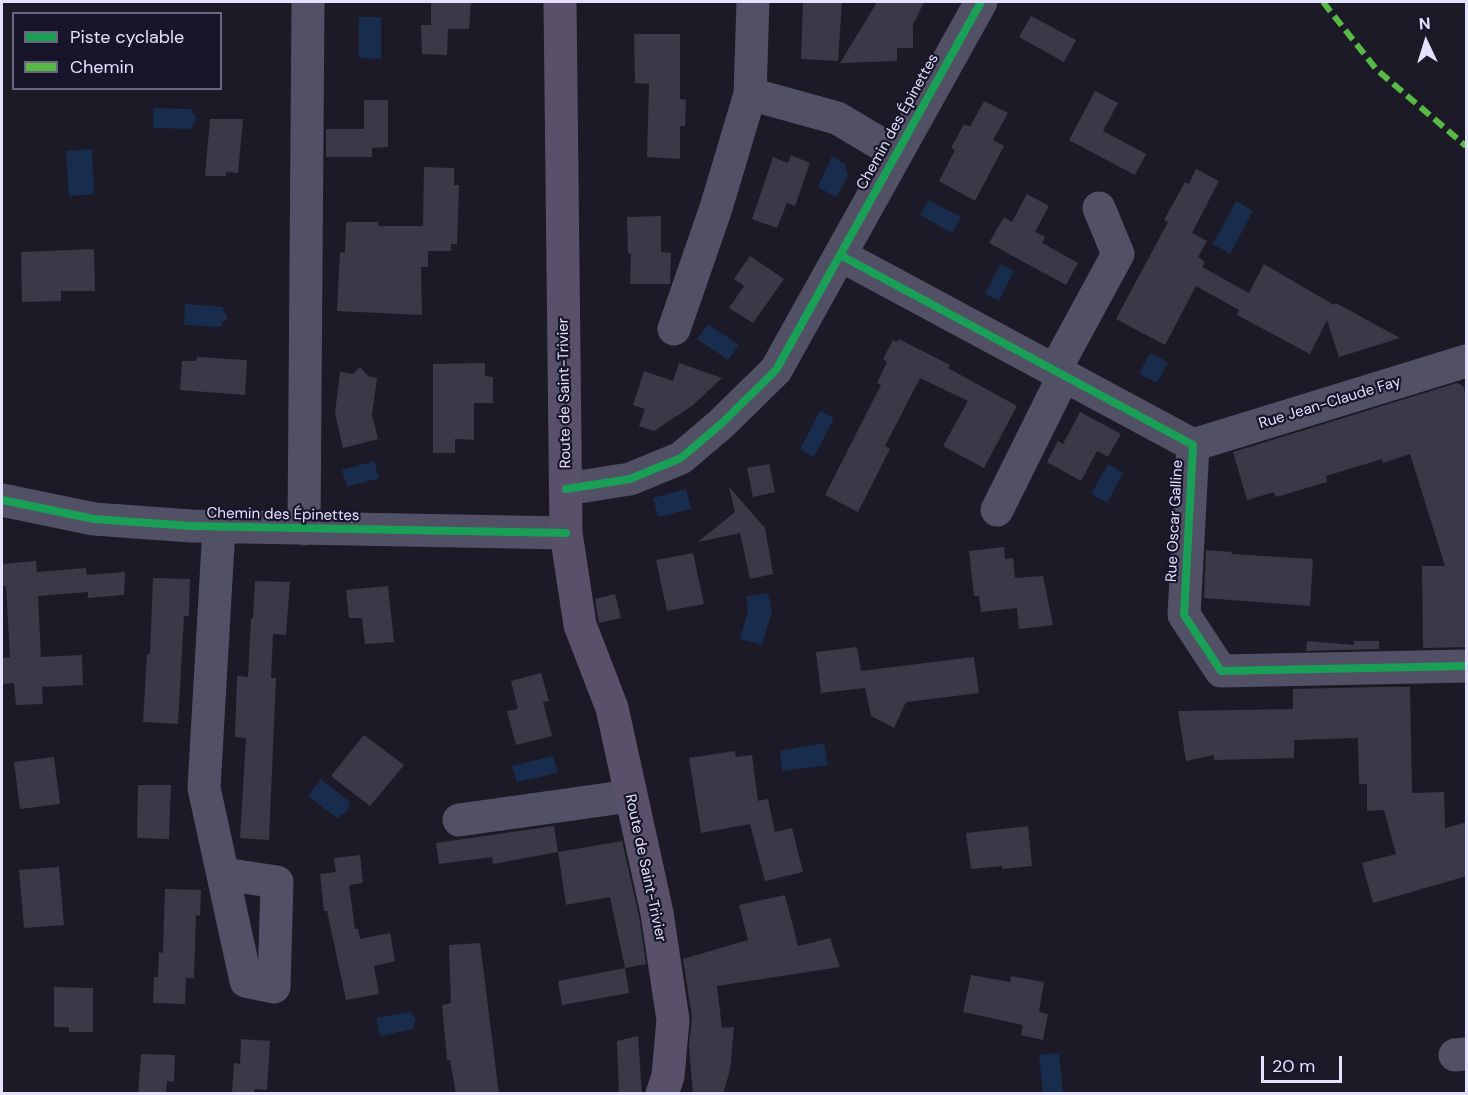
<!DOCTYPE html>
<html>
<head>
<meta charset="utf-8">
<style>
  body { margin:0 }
  #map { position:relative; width:1468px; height:1095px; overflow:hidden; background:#1c1a26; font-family:"DM Sans",sans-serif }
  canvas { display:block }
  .frame { position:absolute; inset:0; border:3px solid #e4e1fc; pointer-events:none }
  .legend { position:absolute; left:12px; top:12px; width:210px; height:78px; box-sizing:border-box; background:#18152b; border:2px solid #6a677f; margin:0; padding:8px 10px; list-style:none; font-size:18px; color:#e4e1fc }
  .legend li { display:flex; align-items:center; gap:12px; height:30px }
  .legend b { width:30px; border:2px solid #6a677f }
  .north { position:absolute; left:1396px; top:12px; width:60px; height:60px; -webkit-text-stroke:4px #18152b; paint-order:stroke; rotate:356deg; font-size:16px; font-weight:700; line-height:24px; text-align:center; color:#e4e1fc }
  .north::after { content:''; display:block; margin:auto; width:21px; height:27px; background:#e4e1fc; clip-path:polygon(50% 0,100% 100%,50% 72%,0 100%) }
  .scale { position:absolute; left:1261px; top:1056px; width:81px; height:27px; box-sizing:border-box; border:3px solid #e4e1fc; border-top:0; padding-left:8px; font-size:18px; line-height:21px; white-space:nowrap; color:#e4e1fc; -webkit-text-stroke:4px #18152b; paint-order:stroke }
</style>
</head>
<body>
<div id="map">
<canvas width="1468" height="1095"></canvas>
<div class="frame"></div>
<ul class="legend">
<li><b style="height:8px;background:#1a9f57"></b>Piste cyclable</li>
<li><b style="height:8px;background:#58b947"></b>Chemin</li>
</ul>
<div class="north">N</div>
<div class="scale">20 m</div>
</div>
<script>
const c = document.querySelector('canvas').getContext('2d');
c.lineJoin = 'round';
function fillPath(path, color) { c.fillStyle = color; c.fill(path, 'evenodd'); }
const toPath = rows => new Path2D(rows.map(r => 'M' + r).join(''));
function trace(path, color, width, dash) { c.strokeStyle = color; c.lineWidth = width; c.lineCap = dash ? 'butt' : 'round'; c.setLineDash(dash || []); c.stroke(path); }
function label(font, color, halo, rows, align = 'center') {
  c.font = font + ' "DM Sans",sans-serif'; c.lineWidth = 4.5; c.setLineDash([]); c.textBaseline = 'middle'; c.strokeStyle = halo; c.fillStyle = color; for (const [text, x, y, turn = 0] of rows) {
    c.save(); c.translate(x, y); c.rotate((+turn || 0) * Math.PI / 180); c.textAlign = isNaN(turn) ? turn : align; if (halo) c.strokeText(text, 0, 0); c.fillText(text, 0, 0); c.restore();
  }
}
const water = toPath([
  [359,17,381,17,381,59,359,58],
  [153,108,192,109,192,113,196,116,196,121,192,125,191,129,153,128],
  [92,149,94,194,69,196,66,151],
  [832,156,845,164,848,176,836,197,818,187],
  [928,200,961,217,952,233,920,215],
  [1236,201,1253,211,1230,254,1213,244],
  [1000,264,1014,271,999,301,985,294],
  [185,304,224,307,223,311,227,315,227,319,222,323,222,327,184,325],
  [708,324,739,345,728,360,697,339],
  [1150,353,1168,362,1157,383,1139,374],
  [820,411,834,418,814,457,800,449],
  [374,461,379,478,347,487,342,470],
  [1108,464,1123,473,1107,503,1091,494],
  [686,489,691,509,658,517,653,498],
  [768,593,772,611,762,645,740,639,748,611,746,597],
  [824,743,828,765,782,771,780,751],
  [553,756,558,773,517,782,512,766],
  [321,779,350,802,347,812,340,815,338,819,308,796],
  [410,1012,416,1019,413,1029,380,1036,376,1018],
  [1059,1053,1063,1093,1043,1093,1039,1055]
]);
const building = toPath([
  [431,2,471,2,469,29,448,29,447,55,422,54,421,25,431,25],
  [803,2,842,2,838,61,801,59],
  [877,2,924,2,913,25,913,48,897,48,897,61,840,63],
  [1031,16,1076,40,1064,62,1019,37],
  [634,34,680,34,680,99,686,100,685,126,680,126,680,159,647,157,649,84,635,83],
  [1095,91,1118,103,1103,131,1146,154,1135,175,1069,140],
  [364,100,388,100,388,147,372,148,372,157,326,157,326,129,364,129],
  [984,101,1008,113,993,140,1004,146,975,201,939,181,955,150,951,148,964,124,970,127],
  [210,119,243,119,238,173,226,172,226,176,205,176],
  [791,155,810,163,795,206,787,203,777,228,752,219,773,157,788,163],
  [424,167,454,168,454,185,459,185,457,244,451,244,451,251,428,251,428,267,421,267,422,315,337,311,340,252,345,253,346,222,378,222,378,226,423,226],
  [1196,169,1219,181,1192,233,1207,241,1198,257,1205,262,1202,267,1249,293,1264,264,1334,305,1336,303,1400,338,1339,357,1327,320,1310,354,1237,315,1239,310,1196,286,1165,345,1116,319,1168,222,1164,220,1185,182,1189,184],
  [1027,194,1049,206,1035,232,1045,237,1042,243,1078,263,1066,285,989,243,1004,217,1012,222],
  [661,216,661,252,671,253,670,284,630,284,631,254,628,253,627,217],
  [94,249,95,291,61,291,61,301,22,302,21,252],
  [750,256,784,279,753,323,729,308,744,286,734,279],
  [899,339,950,365,948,368,1017,406,984,468,943,446,968,401,920,378,885,446,890,449,858,512,825,495,881,385,877,383,887,362,883,359,893,340,898,342],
  [197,357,247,360,245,395,180,390,182,361,196,361],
  [485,363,485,376,493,377,493,403,474,403,474,440,455,439,455,453,433,453,433,364],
  [679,363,722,378,692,406,654,431,639,426,645,409,633,405,644,371,673,381],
  [360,367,368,376,377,378,372,415,378,439,343,448,335,413,340,372,353,374],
  [1457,383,1463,386,1467,399,1467,647,1423,648,1422,566,1445,566,1410,454,1383,463,1382,459,1326,476,1327,482,1276,497,1274,492,1247,500,1233,452],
  [1080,412,1121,434,1108,457,1097,451,1081,481,1047,462,1058,441,1063,444],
  [769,464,775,492,753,497,747,468],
  [729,487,765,528,773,574,750,579,740,533,698,542,735,512],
  [1004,547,1005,559,1013,558,1015,578,1043,576,1053,625,1019,629,1017,608,981,612,979,596,974,596,969,551],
  [1206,550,1232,552,1231,554,1313,559,1310,606,1204,598],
  [693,553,704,604,667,611,656,560],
  [36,561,37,572,86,568,87,575,125,572,124,595,88,598,88,592,38,596,41,657,82,655,83,685,42,687,43,704,16,705,14,683,2,684,2,658,10,657,6,586,2,586,2,564],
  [153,578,190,579,189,616,184,616,178,724,143,722,147,654,150,654],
  [255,581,290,582,286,635,273,634,271,678,276,678,269,840,240,838,246,738,235,737,237,676,248,677,251,618,253,618],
  [388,586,394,642,365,644,362,618,349,618,346,590],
  [615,594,621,618,599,623,595,599],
  [1307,641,1354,645,1354,641,1379,641,1379,649,1306,651],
  [857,647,861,671,974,657,979,693,906,702,894,728,871,716,865,688,821,693,816,652],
  [541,673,549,701,543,702,552,736,516,745,507,711,518,709,511,681],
  [1380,687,1410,687,1412,793,1444,792,1445,828,1467,822,1467,876,1373,903,1362,863,1396,854,1384,810,1367,811,1367,784,1359,784,1358,738,1294,740,1294,758,1214,760,1214,755,1186,761,1178,711,1293,709,1293,689],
  [364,735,404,765,370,806,331,776],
  [735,751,736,757,752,755,758,801,768,799,775,832,792,828,803,872,765,881,750,824,701,833,689,758],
  [54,757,60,804,20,809,14,762],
  [138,785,171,785,169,839,137,838],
  [554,826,558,852,493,864,492,857,439,864,436,843],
  [1028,826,1032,866,1002,869,1002,866,971,869,966,833],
  [622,841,639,916,646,964,625,968,610,897,566,905,558,852],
  [360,855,363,883,349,885,355,929,358,929,360,939,390,933,395,961,374,966,379,994,346,1000,327,911,324,911,320,874,336,872,334,858],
  [59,867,64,925,24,928,19,870],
  [165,889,201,890,200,916,196,915,194,978,186,978,185,1004,153,1003,154,977,158,977,159,952,163,953],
  [785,895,798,946,830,938,840,967,717,986,722,1028,734,1027,730,1070,723,1094,693,1094,689,1047,692,1017,683,959,748,940,739,905],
  [480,943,499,1094,456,1094,450,1060,447,1060,442,1005,451,1003,449,945],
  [625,968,629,993,562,1005,558,981],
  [971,975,1010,982,1011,976,1044,982,1039,1012,1048,1014,1043,1040,1021,1035,1023,1025,963,1012],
  [54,987,93,988,93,1032,69,1032,69,1027,54,1027],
  [638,1036,642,1094,619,1094,617,1041],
  [241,1039,270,1041,267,1090,254,1089,254,1094,232,1094,234,1063,240,1064],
  [141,1054,175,1055,174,1082,167,1081,166,1094,138,1094]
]);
const minor = toPath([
  [753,2,750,94,837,118,896,153],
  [840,255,1193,445,1184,615,1221,671,1466,666],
  [674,329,716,208,750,94],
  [1055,370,1118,254,1099,208],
  [1193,445,1466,361],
  [566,489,630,479,681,458,721,424,776,370,981,2],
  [2,500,94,519,191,526,566,533],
  [997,510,1064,375],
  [219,527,204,788,246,981,274,987,277,882,223,874],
  [304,529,308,2],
  [459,820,630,796],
  [1455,1055,1466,1054]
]);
const major = toPath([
  [560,2,566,533,580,625,612,708,657,913,673,1020,668,1076,662,1094]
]);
const quiet = toPath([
  [1323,2,1377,70,1466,146]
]);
const cycleway = toPath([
  [840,255,1193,445,1184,615,1221,671,1466,666],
  [566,489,630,479,681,458,721,424,776,370,981,2],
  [2,500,94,519,191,526,566,533]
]);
const streetNames = [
  ["Chemin des Épinettes",898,122,-61],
  ["Route de Saint-Trivier",565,393,-91],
  ["Rue Jean-Claude Fay",1330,403,-17],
  ["Chemin des Épinettes",283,515,1],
  ["Rue Oscar Galline",1175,521,-87],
  ["Route de Saint-Trivier",645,868,78]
];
fillPath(water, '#182c4d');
fillPath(building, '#3b3947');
trace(minor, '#515065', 33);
trace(major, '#585169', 33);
trace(quiet, '#58b947', 6, [12, 6]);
trace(cycleway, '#1a9f57', 8);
label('15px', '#e4e1fc', '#18152b', streetNames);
</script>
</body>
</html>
